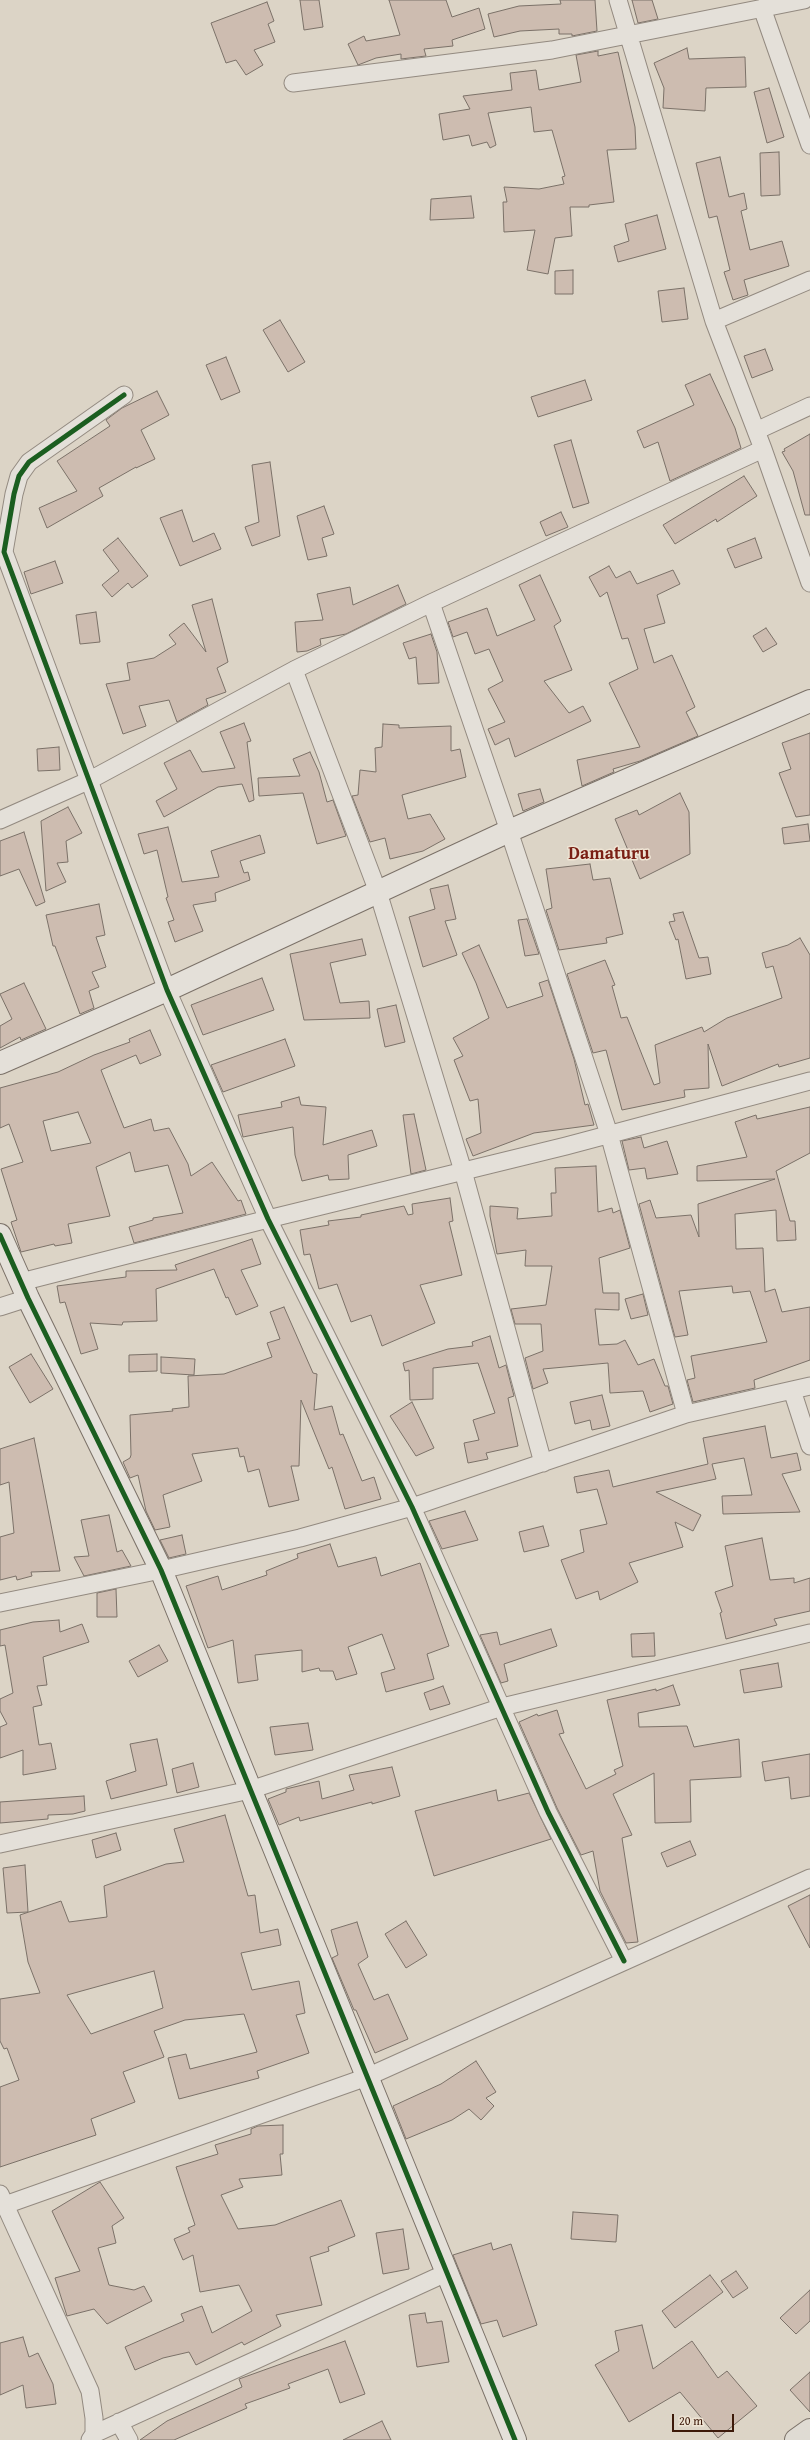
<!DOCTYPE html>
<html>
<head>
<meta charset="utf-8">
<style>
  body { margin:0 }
  #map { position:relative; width:810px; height:2440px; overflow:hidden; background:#dcd4c6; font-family:"Gentium Book Plus",serif }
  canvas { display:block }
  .scale { position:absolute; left:672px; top:2414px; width:62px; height:18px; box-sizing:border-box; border:2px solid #3d1a0a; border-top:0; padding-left:5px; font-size:12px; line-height:14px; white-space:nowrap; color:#3d1a0a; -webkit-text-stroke:3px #eee4d4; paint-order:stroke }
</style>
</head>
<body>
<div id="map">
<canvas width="810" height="2440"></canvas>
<div class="scale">20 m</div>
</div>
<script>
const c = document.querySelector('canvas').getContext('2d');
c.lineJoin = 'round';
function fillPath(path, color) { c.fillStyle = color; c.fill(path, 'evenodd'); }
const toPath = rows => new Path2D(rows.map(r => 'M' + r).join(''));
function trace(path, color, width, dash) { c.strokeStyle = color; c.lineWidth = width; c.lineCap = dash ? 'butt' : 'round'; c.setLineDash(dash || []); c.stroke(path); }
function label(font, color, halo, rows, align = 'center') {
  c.font = font + ' "Gentium Book Plus",serif'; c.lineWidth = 3; c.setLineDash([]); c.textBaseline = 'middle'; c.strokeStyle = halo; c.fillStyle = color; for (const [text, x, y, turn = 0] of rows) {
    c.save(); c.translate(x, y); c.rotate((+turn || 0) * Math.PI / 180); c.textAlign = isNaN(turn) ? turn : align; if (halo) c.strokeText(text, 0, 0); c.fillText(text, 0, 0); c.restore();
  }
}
const building = toPath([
  [300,0,319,0,323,27,304,30,300,0],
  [389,0,446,0,452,17,479,8,485,29,452,40,453,46,424,49,426,56,401,59,401,54,376,58,358,65,348,44,364,36,366,41,400,35,389,0],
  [560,0,595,0,597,31,572,36,572,34,559,34,559,29,520,31,494,37,488,14,519,6,561,4,560,0],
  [632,0,652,0,658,19,638,23,632,0],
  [267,2,274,21,268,24,275,42,254,50,263,65,246,75,236,60,226,63,211,23,267,2],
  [687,48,689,59,745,57,746,87,706,88,705,111,663,108,664,88,654,63,687,48],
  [598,51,598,56,618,52,635,127,636,149,607,150,614,202,589,205,589,207,570,207,572,236,555,238,548,274,527,270,535,230,504,232,503,202,507,202,504,187,539,189,564,184,562,177,565,176,552,130,534,132,531,107,488,113,496,145,490,148,487,142,472,146,469,135,443,140,439,114,470,109,463,96,512,90,510,73,536,70,539,90,581,82,576,55,598,51],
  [769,88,784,137,767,143,754,92,769,88],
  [779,152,780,195,761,196,760,153,779,152],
  [720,157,729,197,744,193,747,209,741,211,750,250,782,241,789,266,744,280,748,295,733,300,724,272,730,270,717,216,709,218,696,163,720,157],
  [471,196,474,218,430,220,431,199,471,196],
  [657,215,666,249,618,262,614,246,629,241,625,224,657,215],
  [573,270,573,294,555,294,555,271,573,270],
  [684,288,688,319,662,322,658,291,684,288],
  [280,320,305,362,288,372,263,330,280,320],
  [765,349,773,370,752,378,744,356,765,349],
  [226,357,240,392,221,400,206,365,226,357],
  [710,374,735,428,741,448,670,481,658,442,644,448,637,431,694,405,685,385,710,374],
  [585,380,592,400,538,417,531,397,585,380],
  [157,391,169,415,141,430,155,459,136,468,136,467,99,488,103,496,47,528,39,508,77,491,57,461,110,426,106,420,122,408,157,391],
  [810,434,810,515,805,515,793,471,782,452,785,451,784,449,810,434],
  [571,440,589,503,573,508,554,445,571,440],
  [270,462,280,536,252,546,245,527,259,522,252,465,270,462],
  [744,476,757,496,717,522,716,519,675,544,663,525,744,476],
  [324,506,334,534,322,538,327,556,308,560,297,516,324,506],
  [182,510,193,542,214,533,221,549,180,566,160,518,182,510],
  [561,512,568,527,546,536,540,522,561,512],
  [118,538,148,576,132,588,128,583,112,597,102,585,119,571,103,550,118,538],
  [755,538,762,558,735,568,727,549,755,538],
  [55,561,63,583,31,594,24,572,55,561],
  [609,566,616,578,630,571,637,584,673,570,680,584,657,595,665,623,644,629,654,663,672,655,695,707,686,712,698,736,640,761,613,769,614,772,582,786,577,760,640,747,609,683,638,669,628,638,622,639,607,592,600,597,589,577,609,566],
  [540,575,561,621,554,626,572,670,544,681,569,713,583,706,591,721,515,757,509,738,495,745,488,729,505,722,488,689,503,681,489,649,475,654,467,632,453,637,448,622,487,608,497,636,535,620,519,585,540,575],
  [398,585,406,604,346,634,320,639,321,645,307,651,297,652,295,622,323,620,317,594,350,587,353,605,398,585],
  [212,599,228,662,217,668,226,692,206,699,208,705,177,722,169,700,139,706,146,726,123,734,106,684,130,680,127,663,154,658,176,644,169,635,184,623,206,652,192,605,212,599],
  [96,612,100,642,80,644,76,615,96,612],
  [766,628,777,644,763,652,753,636,766,628],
  [431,634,437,652,439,683,418,684,416,657,409,659,403,643,431,634],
  [244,723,251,741,247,742,254,800,249,802,242,784,218,787,164,817,156,801,177,789,164,763,190,750,202,772,235,768,220,732,244,723],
  [383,724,399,725,399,728,451,726,451,751,460,749,466,777,402,795,408,819,430,814,445,839,423,851,390,859,385,838,370,842,352,796,358,795,360,770,376,772,375,748,382,747,383,724],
  [810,733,810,815,796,817,779,773,791,769,782,743,810,733],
  [59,747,60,770,38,771,37,749,59,747],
  [310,752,319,772,327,802,333,800,346,836,317,844,303,793,259,796,258,778,300,776,293,759,310,752],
  [540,789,544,802,523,811,518,794,540,789],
  [680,793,689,812,690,854,640,879,615,819,637,810,639,815,680,793],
  [68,807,82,833,66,841,68,862,57,863,66,882,46,891,41,821,68,807],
  [808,824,810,841,784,844,782,828,808,824],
  [168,827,182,882,219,877,211,851,260,835,265,853,240,861,244,873,248,872,250,880,215,893,216,901,193,905,203,931,175,942,168,922,174,920,166,898,168,897,157,850,144,854,138,834,168,827],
  [24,832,45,902,36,906,19,869,0,876,0,841,24,832],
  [590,864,593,880,610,878,623,934,606,938,607,943,559,950,546,910,552,908,546,869,590,864],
  [448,885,456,919,445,921,457,955,423,967,409,917,435,909,430,889,448,885],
  [99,904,105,935,96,937,106,967,92,972,99,987,89,991,94,1008,80,1014,55,946,53,946,46,915,99,904],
  [683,912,699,958,708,957,711,974,686,979,678,939,676,940,669,922,675,921,673,914,683,912],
  [527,919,539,954,525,956,518,920,527,919],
  [800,938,810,955,810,1058,779,1067,778,1064,722,1086,708,1044,709,1088,684,1090,685,1097,622,1110,606,1050,593,1053,567,974,605,960,615,985,612,986,621,1018,627,1017,654,1085,660,1083,655,1045,702,1027,704,1032,727,1018,782,998,773,966,766,968,762,953,788,945,800,938],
  [362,939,366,955,330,963,340,1003,369,1001,370,1018,304,1020,290,954,362,939],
  [479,945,507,1008,543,996,539,983,548,980,574,1059,585,1105,588,1104,594,1125,534,1133,473,1156,466,1139,481,1133,478,1099,470,1101,454,1060,463,1056,453,1038,489,1018,476,983,462,953,479,945],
  [262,978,274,1010,203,1035,191,1005,262,978],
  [24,983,46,1029,21,1040,20,1037,0,1048,0,1026,12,1019,0,994,24,983],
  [396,1005,405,1042,385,1047,377,1009,396,1005],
  [150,1030,161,1055,140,1064,136,1055,101,1070,124,1128,151,1119,154,1131,169,1128,188,1164,191,1176,212,1162,238,1201,241,1200,246,1214,134,1243,129,1227,153,1220,153,1218,183,1213,168,1165,135,1172,130,1152,96,1167,110,1216,68,1224,72,1243,55,1246,54,1244,21,1252,11,1222,17,1220,1,1169,23,1162,9,1124,0,1128,0,1088,58,1072,94,1055,130,1042,129,1039,150,1030],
  [78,1112,91,1143,51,1151,43,1121,78,1112],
  [285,1039,295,1066,223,1092,211,1065,285,1039],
  [299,1097,301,1105,326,1107,323,1145,372,1130,377,1146,348,1155,349,1179,329,1180,328,1175,302,1181,295,1155,293,1127,243,1137,238,1115,282,1107,281,1102,299,1097],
  [810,1107,810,1153,776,1171,790,1221,795,1221,796,1240,777,1241,776,1210,735,1214,736,1249,763,1248,765,1292,775,1289,782,1312,810,1307,810,1360,754,1380,755,1388,693,1402,687,1380,695,1378,691,1356,767,1342,750,1291,733,1293,732,1286,679,1291,688,1335,675,1337,639,1204,650,1200,656,1218,691,1215,699,1237,698,1204,775,1179,697,1181,697,1166,747,1157,735,1122,756,1115,757,1119,810,1107],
  [414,1114,426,1170,411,1174,403,1115,414,1114],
  [641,1137,644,1148,667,1141,678,1174,647,1179,645,1168,629,1170,622,1141,641,1137],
  [596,1166,598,1212,612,1208,613,1213,620,1210,630,1248,599,1258,603,1293,619,1293,619,1310,595,1309,599,1345,617,1344,625,1340,638,1365,654,1359,665,1386,668,1386,673,1404,650,1412,643,1391,610,1393,608,1363,543,1369,548,1383,533,1389,525,1358,543,1351,541,1324,515,1324,511,1309,546,1305,552,1266,525,1266,526,1250,497,1254,490,1216,490,1206,518,1208,517,1219,552,1216,551,1193,556,1193,555,1168,596,1166],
  [450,1198,453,1221,449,1222,462,1275,420,1285,435,1323,382,1346,371,1315,351,1322,337,1284,319,1289,310,1254,304,1255,300,1230,329,1225,328,1221,361,1217,361,1215,404,1206,408,1215,413,1214,412,1204,450,1198],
  [252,1239,261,1264,241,1270,258,1306,236,1315,228,1297,226,1298,214,1269,156,1289,157,1321,123,1322,122,1325,90,1323,98,1349,81,1354,65,1302,60,1303,57,1286,126,1277,126,1271,177,1270,175,1265,252,1239],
  [643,1294,648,1315,631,1319,625,1299,643,1294],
  [284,1307,313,1373,317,1374,314,1410,332,1406,340,1435,343,1434,362,1481,374,1477,381,1499,345,1509,332,1467,329,1469,301,1400,299,1466,291,1466,299,1500,269,1507,259,1469,248,1472,244,1456,240,1457,238,1448,192,1454,202,1481,163,1495,170,1527,155,1530,146,1511,138,1475,130,1478,123,1462,130,1458,131,1455,130,1415,173,1411,172,1409,189,1407,188,1376,224,1374,272,1357,267,1343,280,1339,270,1312,284,1307],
  [490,1336,499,1368,506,1365,514,1396,508,1398,518,1446,486,1453,488,1459,468,1463,464,1443,479,1440,473,1420,495,1413,478,1363,433,1368,433,1399,410,1400,409,1370,405,1371,403,1363,448,1349,473,1346,472,1342,490,1336],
  [31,1354,53,1389,30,1403,9,1367,31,1354],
  [157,1354,157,1371,129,1372,129,1355,157,1354],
  [161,1357,195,1359,194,1375,161,1373,161,1357],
  [602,1395,610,1426,592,1430,590,1420,575,1424,570,1402,602,1395],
  [412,1402,434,1448,416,1456,390,1416,412,1402],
  [765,1426,771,1458,797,1453,801,1470,782,1474,800,1512,723,1514,722,1496,752,1495,744,1458,712,1464,716,1479,656,1492,701,1515,693,1531,675,1522,683,1547,629,1563,638,1582,600,1600,598,1591,576,1599,561,1560,584,1552,580,1530,607,1524,597,1489,577,1493,574,1477,609,1470,613,1487,708,1464,703,1438,765,1426],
  [34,1438,60,1571,31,1572,32,1576,17,1580,16,1576,0,1580,0,1537,14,1533,9,1482,0,1485,0,1449,34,1438],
  [465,1511,478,1540,442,1549,429,1521,465,1511],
  [109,1515,117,1552,122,1550,131,1566,84,1576,74,1557,89,1556,81,1520,109,1515],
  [543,1526,549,1546,524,1552,519,1532,543,1526],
  [182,1535,186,1554,169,1558,160,1540,182,1535],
  [762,1538,770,1580,794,1578,794,1583,810,1578,810,1611,774,1619,777,1625,726,1639,720,1613,722,1612,715,1592,733,1586,725,1546,762,1538],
  [330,1544,338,1567,376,1557,381,1576,420,1563,449,1646,427,1654,434,1679,386,1692,381,1673,395,1669,382,1634,348,1647,357,1674,336,1680,333,1671,320,1671,319,1668,302,1672,302,1650,255,1655,258,1680,238,1683,233,1640,208,1648,186,1586,218,1576,222,1590,267,1575,266,1571,298,1558,297,1554,330,1544],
  [116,1589,117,1617,97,1617,97,1593,116,1589],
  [59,1620,60,1632,82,1624,89,1642,43,1657,47,1685,37,1686,42,1705,33,1707,39,1745,51,1743,56,1769,23,1775,23,1750,0,1758,0,1727,7,1724,0,1711,0,1699,13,1693,5,1645,0,1646,0,1630,33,1622,59,1620],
  [551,1629,557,1646,504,1664,508,1681,501,1683,480,1635,497,1632,500,1645,551,1629],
  [654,1633,655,1656,632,1657,631,1634,654,1633],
  [159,1645,168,1661,138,1677,129,1661,159,1645],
  [778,1663,782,1687,744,1693,740,1670,778,1663],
  [673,1685,680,1705,638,1713,639,1727,687,1726,694,1747,739,1739,741,1777,690,1780,691,1822,655,1823,654,1773,613,1794,632,1835,622,1838,638,1942,626,1943,600,1891,593,1851,581,1855,557,1808,519,1722,537,1714,538,1716,557,1710,564,1733,559,1734,586,1789,616,1774,614,1770,623,1766,607,1700,656,1689,656,1691,673,1685],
  [443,1686,450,1704,430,1710,424,1693,443,1686],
  [308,1723,313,1750,275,1755,270,1727,308,1723],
  [157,1739,167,1785,111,1799,106,1781,136,1771,130,1744,157,1739],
  [810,1754,810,1796,791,1799,789,1777,765,1781,762,1762,810,1754],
  [193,1763,199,1787,177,1793,172,1769,193,1763],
  [392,1767,400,1796,372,1804,372,1802,300,1821,299,1817,279,1825,268,1799,286,1792,286,1789,319,1781,322,1799,354,1790,349,1775,392,1767],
  [496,1790,498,1801,529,1793,551,1839,434,1876,415,1811,496,1790],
  [84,1796,85,1811,73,1814,48,1815,48,1819,0,1823,0,1802,84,1796],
  [225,1815,248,1896,255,1895,260,1933,278,1929,281,1945,241,1953,252,1990,299,1981,305,2013,296,2015,309,2053,257,2071,259,2078,179,2099,168,2058,186,2054,190,2069,257,2052,244,2014,185,2020,154,2031,164,2057,123,2072,135,2102,91,2119,96,2135,0,2167,0,2087,19,2080,7,2048,4,2049,0,2041,0,1999,40,1993,28,1962,20,1915,61,1901,69,1922,107,1917,104,1886,166,1864,184,1862,174,1829,225,1815],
  [154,1971,163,2008,91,2034,67,1995,154,1971],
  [116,1833,121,1850,96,1858,92,1840,116,1833],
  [690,1841,696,1855,667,1867,661,1853,690,1841],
  [25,1865,28,1912,7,1913,3,1868,25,1865],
  [810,1895,810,1948,788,1906,810,1895],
  [406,1921,427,1955,406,1968,385,1934,406,1921],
  [357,1922,368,1957,358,1964,374,2000,388,1994,408,2039,375,2053,356,2010,354,2010,332,1958,338,1955,331,1930,357,1922],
  [476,2061,496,2092,486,2098,494,2106,481,2120,469,2109,452,2120,406,2139,393,2106,441,2084,476,2061],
  [283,2125,283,2154,280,2154,282,2175,239,2179,243,2187,221,2195,238,2229,275,2225,341,2200,355,2236,328,2247,329,2251,310,2257,322,2305,276,2315,281,2326,244,2345,242,2342,196,2365,189,2352,163,2358,135,2370,125,2347,184,2321,181,2314,202,2306,212,2333,252,2311,239,2285,200,2292,193,2255,183,2260,174,2239,190,2232,188,2228,195,2225,176,2167,218,2154,215,2145,251,2134,251,2129,258,2126,283,2125],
  [100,2182,124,2218,112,2226,116,2243,98,2248,109,2285,134,2290,144,2286,152,2301,107,2324,94,2309,67,2316,55,2278,80,2271,52,2211,100,2182],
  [573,2212,618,2215,616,2242,571,2239,573,2212],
  [403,2229,409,2269,383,2274,376,2233,403,2229],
  [491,2243,493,2250,511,2244,537,2325,503,2337,497,2320,481,2324,453,2255,491,2243],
  [736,2271,748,2288,733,2298,721,2281,736,2271],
  [710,2275,723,2292,675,2328,662,2311,710,2275],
  [810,2290,810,2321,796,2334,780,2318,810,2290],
  [425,2313,427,2323,442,2321,449,2362,417,2367,409,2315,425,2313],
  [642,2325,653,2369,692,2341,718,2378,727,2371,757,2406,718,2438,680,2392,629,2422,595,2365,619,2351,615,2331,642,2325],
  [23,2337,29,2357,38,2353,53,2384,56,2404,26,2408,23,2385,0,2395,0,2343,23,2337],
  [345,2341,365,2394,340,2403,328,2369,288,2384,290,2388,245,2404,247,2408,174,2440,140,2440,167,2421,242,2387,239,2379,345,2341],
  [810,2372,810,2412,790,2390,810,2372],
  [382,2421,391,2440,343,2440,382,2421]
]);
const street = toPath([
  [618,0,714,321,763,449,810,583],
  [762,8,810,145],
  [293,83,552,50,804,0],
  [714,321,810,280],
  [124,395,29,462,19,476,14,494,4,552,167,990,268,1219,412,1507,548,1812,624,1961],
  [756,431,810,406],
  [431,603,509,831,609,1134,686,1414],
  [294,670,378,892,463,1171,543,1463],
  [0,820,90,780,294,670,431,603,763,449],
  [21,1282,268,1219,566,1146,810,1081],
  [0,1307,28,1298],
  [792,1390,810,1446],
  [0,1603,161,1570,300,1538,412,1507,686,1414,810,1386],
  [0,1844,250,1790,502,1707,810,1633],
  [0,2194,90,2391,94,2418,94,2434,90,2440],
  [5,2205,367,2077,810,1878],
  [119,2422,129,2440],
  [94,2434,446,2273]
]);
const secondary = toPath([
  [0,1063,167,990,509,831,810,701],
  [0,1235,28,1298,161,1570,515,2440]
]);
const highway = toPath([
  [796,2440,810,2430]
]);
const cycleway = toPath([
  [124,395,29,462,19,476,14,494,4,552,167,990,268,1219,412,1507,548,1812,624,1961],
  [0,1235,28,1298,161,1570,515,2440]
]);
const districtNames = [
  ["Damaturu",609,854]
];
fillPath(building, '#cdbcb0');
trace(building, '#7b7168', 1);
trace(street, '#938a80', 19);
trace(secondary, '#7b7168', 24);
trace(highway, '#7b7168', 24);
trace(street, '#e4e0d9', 17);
trace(secondary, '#e4e0d9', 22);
trace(highway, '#dfdbd3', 22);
trace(cycleway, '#1b5e20', 5);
label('bold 18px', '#7a1f14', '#eee4d4', districtNames);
</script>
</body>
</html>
